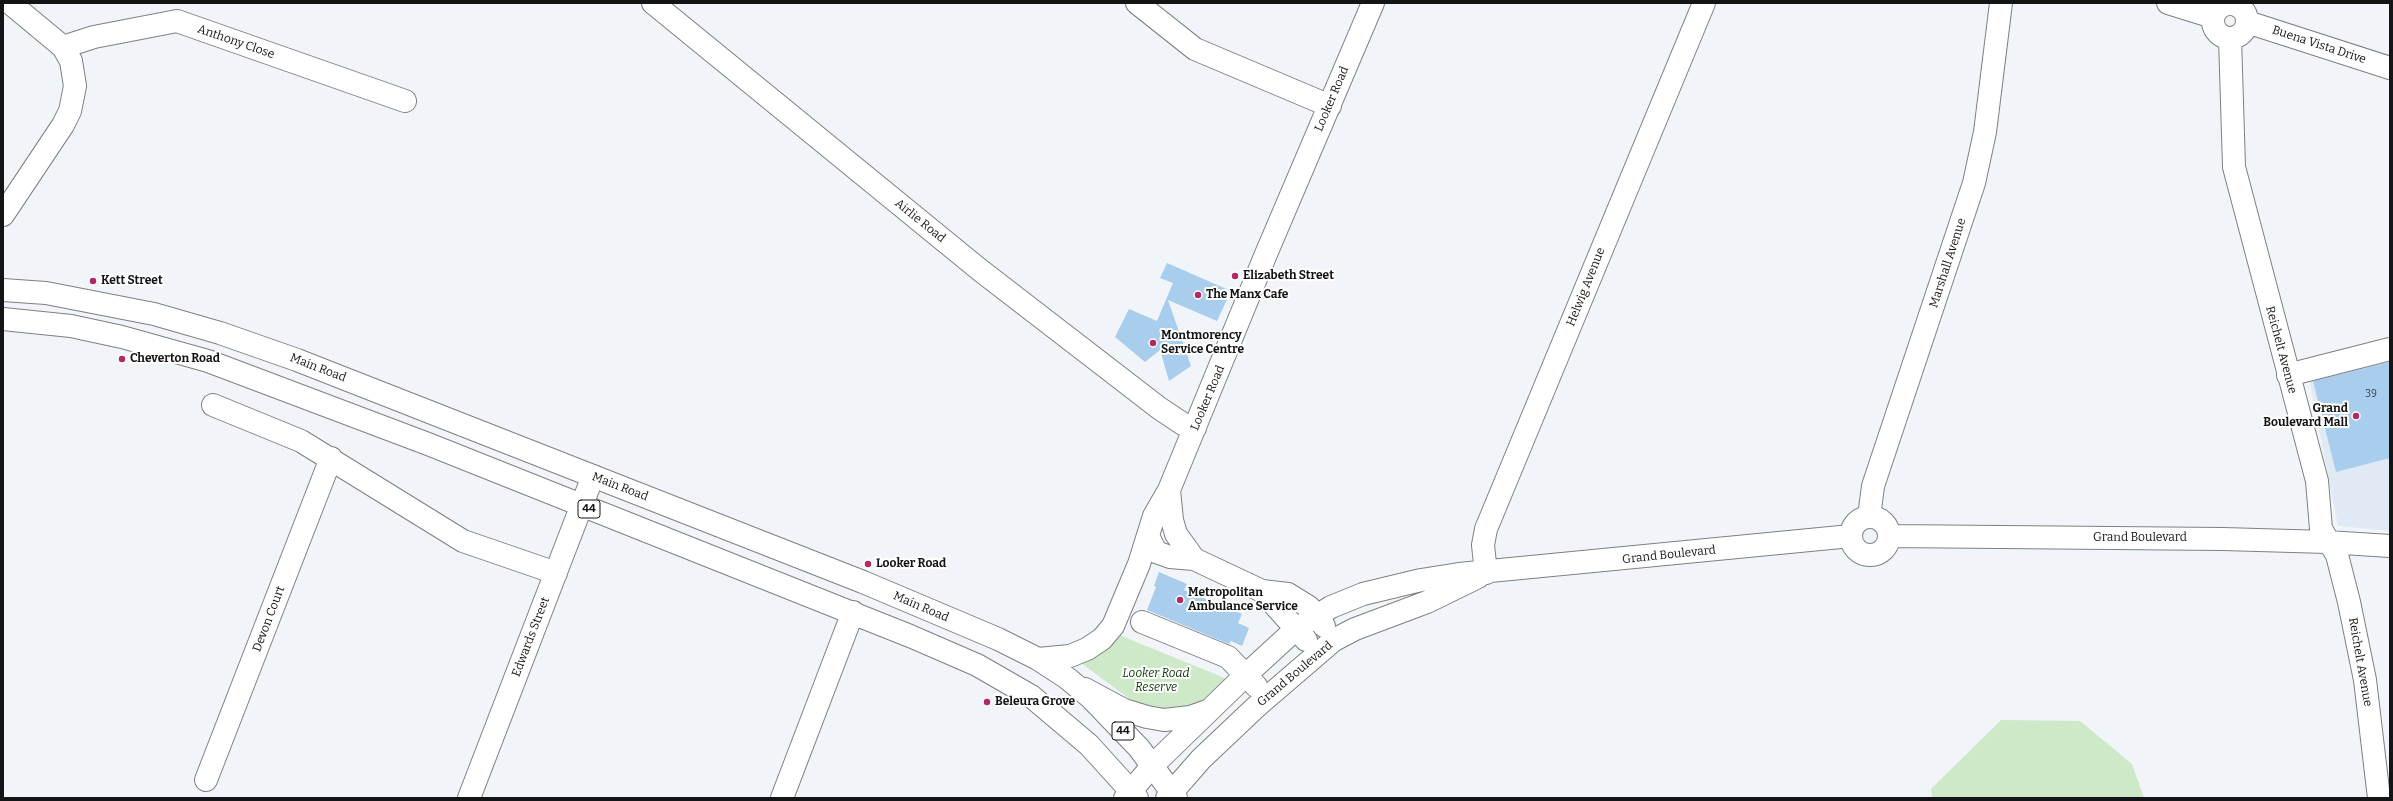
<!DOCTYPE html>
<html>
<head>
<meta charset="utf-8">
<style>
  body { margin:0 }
  #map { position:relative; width:2393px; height:801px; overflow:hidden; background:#f1f5f9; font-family:Bitter,serif }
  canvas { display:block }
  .frame { position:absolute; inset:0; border:4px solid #131415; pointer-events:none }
</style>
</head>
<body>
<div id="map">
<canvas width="2393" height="801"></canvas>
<div class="frame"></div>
</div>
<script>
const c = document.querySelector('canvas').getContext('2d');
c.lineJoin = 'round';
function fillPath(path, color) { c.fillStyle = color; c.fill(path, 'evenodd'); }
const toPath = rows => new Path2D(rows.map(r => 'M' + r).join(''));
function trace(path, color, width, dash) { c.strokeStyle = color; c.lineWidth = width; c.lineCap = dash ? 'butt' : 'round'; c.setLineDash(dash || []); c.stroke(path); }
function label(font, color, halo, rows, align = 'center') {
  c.font = font + ' Bitter,serif'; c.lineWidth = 4; c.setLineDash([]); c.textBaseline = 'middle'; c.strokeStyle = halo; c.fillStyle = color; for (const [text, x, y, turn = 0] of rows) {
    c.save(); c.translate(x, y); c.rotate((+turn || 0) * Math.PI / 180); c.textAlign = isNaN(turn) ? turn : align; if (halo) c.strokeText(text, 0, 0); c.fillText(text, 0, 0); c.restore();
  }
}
const built = toPath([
  [2390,341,2390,531,2338,526,2306,362]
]);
const green = toPath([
  [1119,635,1215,674,1226,679,1204,701,1168,713,1135,703,1081,663,1098,656],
  [2001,720,2080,721,2132,764,2144,798,1932,798,1931,789]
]);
const building = toPath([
  [1167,263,1231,291,1217,321,1168,300,1191,366,1169,381,1160,350,1145,362,1115,337,1129,309,1157,321,1173,283,1160,278],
  [2390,362,2390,458,2336,472,2313,381],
  [1159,572,1187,584,1184,590,1242,614,1238,623,1249,628,1242,646,1231,641,1229,644,1147,610,1156,587,1154,586]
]);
const minor = toPath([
  [653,3,980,270,1159,408,1183,424,1195,428],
  [1137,3,1195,49,1330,106],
  [2168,3,2213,17],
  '2213 21a17 17 0 1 1 34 0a17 17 0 1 1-34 0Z',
  [2247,22,2390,68],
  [2230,38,2234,167,2317,481,2321,529,2337,555,2349,602,2365,680,2379,798],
  [63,47,94,37,177,21,405,101],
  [3,215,63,125,70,111,75,86,71,61,63,47,10,3],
  [2288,375,2390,349],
  [213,405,301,441,463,541,556,573],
  [1169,490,1172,520,1176,534,1194,559],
  [1869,517,1873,486,1974,183,1985,132,2001,3],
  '1851 536a19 19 0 1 1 38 0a19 19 0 1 1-38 0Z',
  [1148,536,1156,552,1170,557,1194,559,1262,591,1288,594,1309,607,1324,626],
  [1889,536,2223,539,2327,542,2390,546],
  [1486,573,1483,545,1486,529,1704,3],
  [1262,591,1306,640],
  [1142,622,1228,657,1256,686],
  [1038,659,1070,656,1087,649,1102,639,1113,626,1139,564,1154,516,1169,490,1266,254,1373,3],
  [1085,689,1124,710,1147,717,1164,720,1190,717,1207,711],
  [206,780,331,458],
  [469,798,593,476],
  [782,798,853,612],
  [1125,798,1153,765,1249,672,1296,629,1331,607,1363,594,1421,580,1459,574,1851,536],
  [1167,798,1201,759,1256,707,1334,640,1355,629,1427,602,1478,577]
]);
const major = toPath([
  [3,290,46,293,154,314,220,333,297,360,863,582,998,639,1038,659,1067,678,1090,697,1139,748,1176,798],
  [3,319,71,326,122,337,208,361,428,444,910,636,977,665,1031,696,1089,745,1137,798]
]);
const markers = [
  [1235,276,4,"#b22866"],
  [93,281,4,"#b22866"],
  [1198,295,4,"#b22866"],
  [1153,343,4,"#b22866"],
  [122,359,4,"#b22866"],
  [2356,416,4,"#b22866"],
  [868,564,4,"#b22866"],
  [1180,600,4,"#b22866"],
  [987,702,4,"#b22866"]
];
const numberNames = [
  ["39",2371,394]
];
const shields = [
  [589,509,22],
  [1123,731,22]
];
const shieldNames = [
  ["44",589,509],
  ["44",1123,731]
];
const streetNames = [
  ["Anthony Close",236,42,19],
  ["Buena Vista Drive",2319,45,18],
  ["Looker Road",1332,99,-67],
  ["Airlie Road",920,221,39],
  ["Marshall Avenue",1948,263,-72],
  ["Helwig Avenue",1586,287,-68],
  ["Reichelt Avenue",2281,350,75],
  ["Main Road",318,368,21],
  ["Looker Road",1208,398,-67],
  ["Main Road",620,487,21],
  ["Grand Boulevard",2140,538],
  ["Grand Boulevard",1669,555,-6],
  ["Main Road",921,607,23],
  ["Devon Court",269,619,-69],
  ["Edwards Street",531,637,-69],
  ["Reichelt Avenue",2360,662,80],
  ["Grand Boulevard",1295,674,-40]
];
const poiNames = [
  ["Elizabeth Street",1243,276],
  ["Kett Street",101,281],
  ["The Manx Cafe",1206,295],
  ["Montmorency",1161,336],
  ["Service Centre",1161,350],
  ["Cheverton Road",130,359],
  ["Grand",2348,409,"right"],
  ["Boulevard Mall",2348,423,"right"],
  ["Looker Road",876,564],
  ["Metropolitan",1188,593],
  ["Ambulance Service",1188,607],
  ["Beleura Grove",995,702]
];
const parkNames = [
  ["Looker Road",1156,674],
  ["Reserve",1156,688]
];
fillPath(built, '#e0eaf4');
fillPath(green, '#cde9c8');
fillPath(building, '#a8cded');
trace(minor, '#7c8084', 24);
trace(major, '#7c8084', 24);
trace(minor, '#fff', 22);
trace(major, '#fff', 22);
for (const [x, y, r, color] of markers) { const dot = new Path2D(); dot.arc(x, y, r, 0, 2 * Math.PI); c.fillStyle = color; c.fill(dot); trace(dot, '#fff', 1.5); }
label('10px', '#38424b', null, numberNames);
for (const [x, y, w] of shields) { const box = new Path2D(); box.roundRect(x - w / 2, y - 9, w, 18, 3); c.fillStyle = '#fff'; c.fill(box); trace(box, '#131415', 1); }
label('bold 11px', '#131415', null, shieldNames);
label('12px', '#131415', '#fff', streetNames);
label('bold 12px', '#131415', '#fff', poiNames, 'left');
label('italic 12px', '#083402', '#fff', parkNames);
</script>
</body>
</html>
